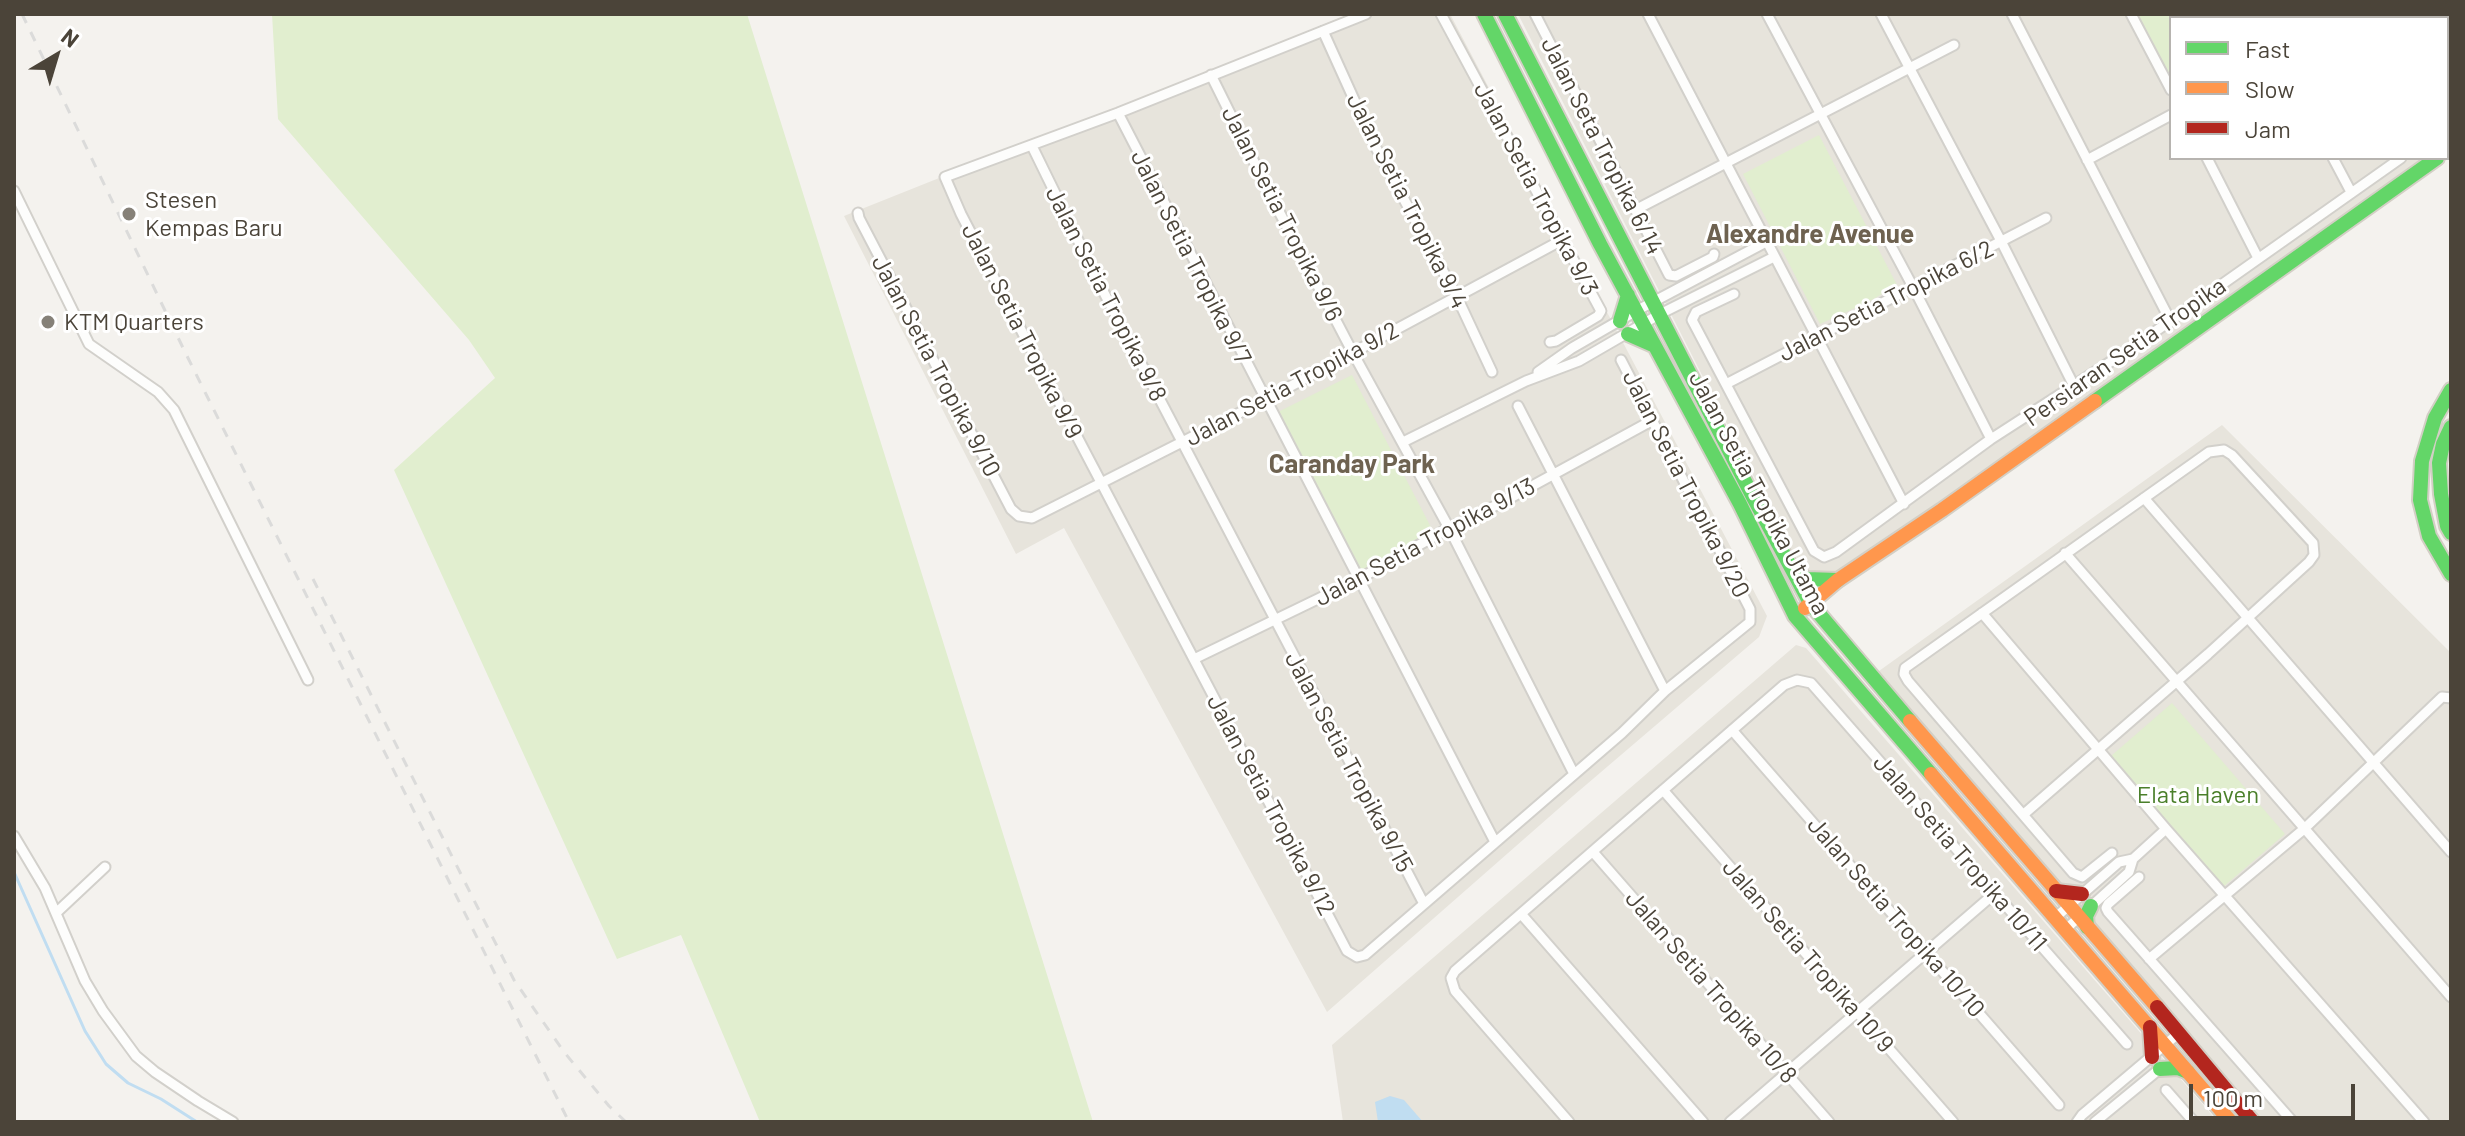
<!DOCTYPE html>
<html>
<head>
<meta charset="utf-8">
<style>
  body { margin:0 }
  #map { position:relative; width:2465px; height:1136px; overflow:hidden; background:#f4f2ee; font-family:Barlow,sans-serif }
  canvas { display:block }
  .frame { position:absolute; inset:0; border:16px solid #4b4439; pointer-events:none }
  .legend { position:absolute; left:2169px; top:16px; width:280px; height:144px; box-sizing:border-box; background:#fff; border:2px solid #b7b4b0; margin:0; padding:10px 14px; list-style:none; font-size:24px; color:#4b4439 }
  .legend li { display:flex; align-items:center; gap:16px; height:40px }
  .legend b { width:40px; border:2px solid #b7b4b0 }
  .north { position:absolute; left:16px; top:16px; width:80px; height:80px; -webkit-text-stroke:6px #fff; paint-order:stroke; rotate:38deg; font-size:22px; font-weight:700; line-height:32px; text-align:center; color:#4b4439 }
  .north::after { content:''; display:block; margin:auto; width:28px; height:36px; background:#4b4439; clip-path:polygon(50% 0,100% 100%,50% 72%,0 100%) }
  .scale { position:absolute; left:2189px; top:1084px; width:166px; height:36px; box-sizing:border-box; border:4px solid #4b4439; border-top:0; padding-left:10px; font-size:24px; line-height:28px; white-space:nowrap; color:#4b4439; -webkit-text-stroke:6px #fff; paint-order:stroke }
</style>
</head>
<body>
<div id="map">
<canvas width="2465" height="1136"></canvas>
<div class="frame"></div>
<ul class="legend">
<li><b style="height:10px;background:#63d668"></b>Fast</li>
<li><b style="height:10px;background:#ff974d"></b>Slow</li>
<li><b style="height:10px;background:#b3261e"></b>Jam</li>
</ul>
<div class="north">N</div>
<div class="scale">100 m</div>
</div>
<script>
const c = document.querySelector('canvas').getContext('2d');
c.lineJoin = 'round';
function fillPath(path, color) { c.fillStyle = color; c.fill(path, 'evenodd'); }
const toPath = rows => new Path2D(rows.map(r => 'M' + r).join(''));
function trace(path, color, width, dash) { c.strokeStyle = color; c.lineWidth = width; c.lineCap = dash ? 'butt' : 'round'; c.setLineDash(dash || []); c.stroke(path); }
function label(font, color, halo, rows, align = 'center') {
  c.font = font + ' Barlow,sans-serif'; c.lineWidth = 6; c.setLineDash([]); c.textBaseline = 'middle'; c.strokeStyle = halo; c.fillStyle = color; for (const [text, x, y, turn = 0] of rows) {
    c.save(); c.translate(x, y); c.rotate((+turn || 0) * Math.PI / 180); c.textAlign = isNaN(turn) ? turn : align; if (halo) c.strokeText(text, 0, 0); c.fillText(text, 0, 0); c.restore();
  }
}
const residential = toPath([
  [1350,14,1450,14,1767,616,1759,637,1573,796,1327,1012,1064,528,1016,554,844,216],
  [1518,14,2385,14,2387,18,2171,18,2171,158,2438,158,1828,584,1806,579],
  [2222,425,2451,653,2451,1122,2259,1122,1872,676],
  [1796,645,1806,648,2218,1122,1343,1122,1332,1045]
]);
const green = toPath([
  [272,14,747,14,1093,1122,760,1122,681,935,617,959,394,470,495,378,469,340,278,119],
  [2135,14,2236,14,2238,18,2171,18,2171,83],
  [1819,135,1897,285,1870,301,1820,324,1743,174],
  [1352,375,1434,533,1360,571,1278,412],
  [2172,703,2285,834,2223,887,2111,756]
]);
const water = toPath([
  [1390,1096,1404,1100,1423,1122,1378,1122,1375,1102]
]);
const stream = toPath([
  [14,872,85,1031,106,1064,128,1083,161,1099,197,1122]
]);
const street = toPath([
  [1366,14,1118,113,945,177,961,214,1019,326,1347,951,1357,957,1365,955,1622,733,1665,691,1750,622,1750,609,1621,360],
  [1441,14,1601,311,1598,316,1556,341,1550,342],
  [1535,14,1669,275,1676,276,1713,257,1714,254],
  [1648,14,1904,504],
  [1767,14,1913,287,1991,439],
  [1881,14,2001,241,2074,386],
  [2012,14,2171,322],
  [2131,14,2171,90],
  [2257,14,2259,18],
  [2374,14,2376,18],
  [2358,18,2366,14],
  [1323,31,1375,146,1456,295,1492,372],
  [1211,75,1272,198,1353,353,1449,528,1574,774],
  [1118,113,1495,842],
  [1032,146,1101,287,1424,904],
  [2207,158,2258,258],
  [2333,158,2351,192],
  [2087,160,2171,115],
  [14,191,89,344,158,392,174,410,308,680],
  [1635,210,1954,45],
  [858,213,859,218,1011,509,1019,516,1032,518,1265,400,1562,240],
  [1734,294,1696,312,1692,320,1814,551,1824,557,1836,552,1991,439,2118,357],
  [2129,350,2401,158],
  [1538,372,1572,348,1636,311,1766,242],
  [1726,384,2046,218],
  [1518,406,1665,691],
  [1403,442,1526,381,1579,361,1660,314,1774,257],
  [2144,498,2451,852],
  [2065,553,2451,997],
  [1982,613,2166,829,2424,1122],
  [1194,659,1359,579,1449,528,1501,503,1653,420],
  [1732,730,2059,1105],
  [1663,790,1953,1122],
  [2024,814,2208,654,2309,562,2314,555,2313,543,2232,455,2224,450,2209,452,1905,668,1904,674,1908,681,2073,873,2082,877,2112,853],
  [14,836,45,888,85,981,103,1011,136,1056,155,1072,198,1101,233,1122],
  [1593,852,1829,1122],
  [2139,877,2108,904,2106,908,2108,912,2293,1122],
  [56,913,105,867],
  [1522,915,1703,1122],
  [2056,917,2119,862,2133,859],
  [2066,929,2129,872,2133,859,2166,829],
  [2149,959,2304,829,2442,697,2451,698],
  [2166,1090,2194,1122],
  [1569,1122,1455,991,1451,978,1455,971,1784,685,1797,680,1811,683,2127,1044],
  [1730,1122,1995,893],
  [2077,1122,2082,1115,2179,1033],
  [2095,1122,2162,1067]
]);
const fast = toPath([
  [1484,14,1600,244,1740,504,1795,616,1931,774],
  [1505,14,1753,497,1810,603,1910,721],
  [2405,14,2407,18],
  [2447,98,2451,106],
  [2447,151,2451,147],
  [1620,321,1628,295],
  [1628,334,1653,345],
  [2451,390,2435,418,2422,461,2420,500,2429,536,2451,574],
  [2095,401,2437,158],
  [2451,427,2443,444,2439,463,2441,494,2447,526,2451,533],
  [1792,569,1806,579,1838,580],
  [2087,927,2086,916,2091,906],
  [2160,1069,2178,1068,2188,1072]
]);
const slow = toPath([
  [1805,608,1838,580,1942,510,2095,401],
  [1910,721,2157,1007],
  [1931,774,2231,1122]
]);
const jam = toPath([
  [2056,891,2082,894],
  [2157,1007,2253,1122],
  [2150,1027,2152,1057]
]);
const rail = toPath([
  [22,14,185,352,569,1122],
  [313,579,514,980,564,1052,609,1106,626,1122]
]);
const markers = [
  [129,214,8,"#868178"],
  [48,322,8,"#868178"]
];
const streetNames = [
  ["Jalan Seta Tropika 6/14",1602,146,63],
  ["Jalan Setia Tropika 9/3",1536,189,62],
  ["Jalan Setia Tropika 9/4",1407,201,63],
  ["Jalan Setia Tropika 9/6",1282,214,63],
  ["Jalan Setia Tropika 9/7",1191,257,63],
  ["Jalan Setia Tropika 9/8",1106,294,63],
  ["Jalan Setia Tropika 6/2",1886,301,-27],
  ["Jalan Setia Tropika 9/9",1022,331,63],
  ["Persiaran Setia Tropika",2125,352,-35],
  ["Jalan Setia Tropika 9/10",936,366,62],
  ["Jalan Setia Tropika 9/2",1292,384,-28],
  ["Jalan Setia Tropika 9/20",1686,484,63],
  ["Jalan Setia Tropika Utama",1759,493,62],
  ["Jalan Setia Tropika 9/13",1425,542,-28],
  ["Jalan Setia Tropika 9/15",1349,762,62],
  ["Jalan Setia Tropika 9/12",1271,805,62],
  ["Jalan Setia Tropika 10/11",1960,853,49],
  ["Jalan Setia Tropika 10/10",1896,917,49],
  ["Jalan Setia Tropika 10/9",1808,956,49],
  ["Jalan Setia Tropika 10/8",1711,987,49]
];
const poiNames = [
  ["Stesen",145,200],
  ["Kempas Baru",145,228],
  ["KTM Quarters",64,322]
];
const parkNames = [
  ["Elata Haven",2198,795]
];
const neighbourhoodNames = [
  ["Alexandre Avenue",1810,234],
  ["Caranday Park",1352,464]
];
fillPath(residential, '#e7e4dc');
fillPath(green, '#e1eecf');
fillPath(water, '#c0ddf1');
trace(stream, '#c0ddf1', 3);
trace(street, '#d2d0cb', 13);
trace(fast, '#d3cfc5', 18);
trace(slow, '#d3cfc5', 18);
trace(jam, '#d3cfc5', 18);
trace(street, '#fdfdfc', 9);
trace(fast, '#63d668', 14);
trace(slow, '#ff974d', 14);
trace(jam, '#b3261e', 14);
trace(rail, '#dbdbda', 3, [10, 10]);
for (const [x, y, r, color] of markers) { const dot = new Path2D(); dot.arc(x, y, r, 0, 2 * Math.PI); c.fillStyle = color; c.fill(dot); trace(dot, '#fff', 3); }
label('24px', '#4b4439', '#fff', streetNames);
label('24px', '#4b4439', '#fff', poiNames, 'left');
label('24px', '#4a7f2a', '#fff', parkNames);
label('bold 26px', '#6e6250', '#fff', neighbourhoodNames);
</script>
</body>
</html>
